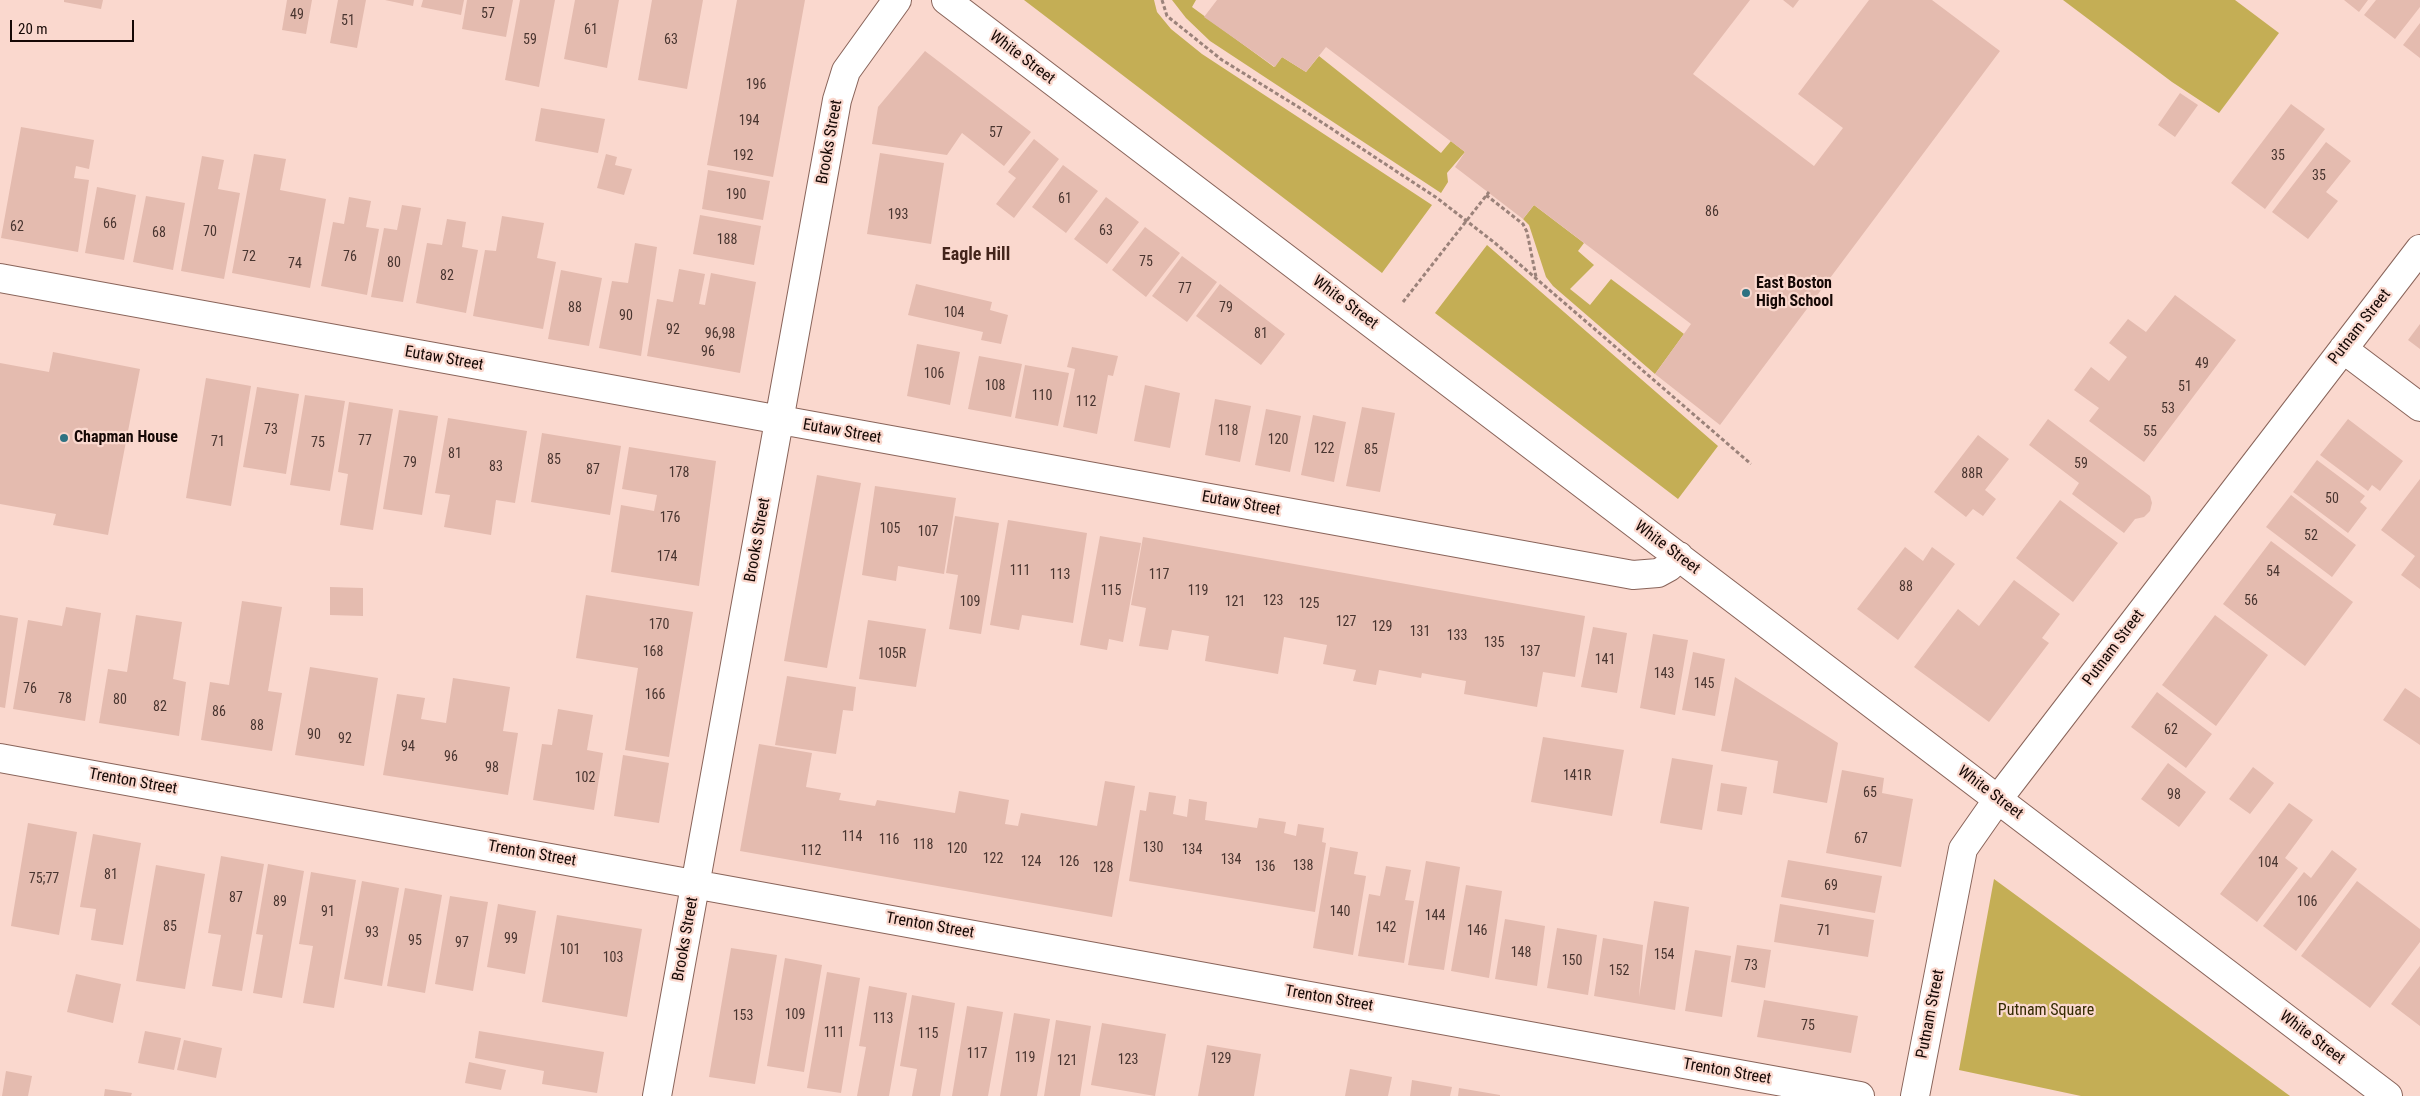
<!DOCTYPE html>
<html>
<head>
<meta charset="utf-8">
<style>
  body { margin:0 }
  #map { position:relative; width:2420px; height:1096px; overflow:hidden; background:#fad8ce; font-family:"Roboto Condensed",sans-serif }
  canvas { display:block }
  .scale { position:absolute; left:10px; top:20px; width:124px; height:22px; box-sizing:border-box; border:2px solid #150805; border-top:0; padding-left:6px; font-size:15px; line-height:18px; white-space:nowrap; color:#150805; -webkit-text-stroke:4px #fad8ce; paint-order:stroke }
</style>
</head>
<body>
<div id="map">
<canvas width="2420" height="1096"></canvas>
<div class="scale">20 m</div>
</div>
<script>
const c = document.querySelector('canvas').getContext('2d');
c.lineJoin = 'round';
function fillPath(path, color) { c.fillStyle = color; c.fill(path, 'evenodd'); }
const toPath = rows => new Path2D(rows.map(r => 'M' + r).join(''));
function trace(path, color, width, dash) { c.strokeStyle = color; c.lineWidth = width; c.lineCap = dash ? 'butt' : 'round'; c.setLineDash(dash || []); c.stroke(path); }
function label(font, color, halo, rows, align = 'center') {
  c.font = font + ' "Roboto Condensed",sans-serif'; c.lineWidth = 4.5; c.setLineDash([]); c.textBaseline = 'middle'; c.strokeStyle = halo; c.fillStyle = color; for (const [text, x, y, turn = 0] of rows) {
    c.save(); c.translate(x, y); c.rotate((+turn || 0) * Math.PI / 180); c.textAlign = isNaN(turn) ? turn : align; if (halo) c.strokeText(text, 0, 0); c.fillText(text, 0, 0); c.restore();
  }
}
const green = toPath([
  [1024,0,1154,0,1157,12,1171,29,1202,54,1432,205,1382,273],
  [1172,0,1196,0,1192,7,1274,67,1282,57,1306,72,1319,56,1441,153,1451,141,1465,152,1447,173,1448,182,1441,193,1210,41,1186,18],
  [2063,0,2235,0,2279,33,2219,113,2172,82],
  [1534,205,1584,243,1578,251,1594,265,1570,289,1590,305,1611,279,1684,334,1655,374,1553,286,1546,277,1529,225,1523,219],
  [1487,245,1718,446,1678,499,1435,313],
  [1994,879,2290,1096,2081,1096,1959,1070]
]);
const building = toPath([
  [64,0,103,0,101,9,64,2],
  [287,0,312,0,306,34,282,30],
  [338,0,366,0,357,48,330,43],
  [385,0,414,0,413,6],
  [423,0,464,0,461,15,421,7],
  [467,0,513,0,506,37,462,29],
  [520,0,555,0,539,87,505,80],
  [575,0,619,0,607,68,564,59],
  [652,0,703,0,687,89,638,80],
  [737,0,805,0,773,177,707,165],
  [1217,0,1750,0,1693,74,1814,166,1843,128,1798,94,1869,0,1932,0,2000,51,1720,425,1655,374,1691,324,1534,205,1523,219,1455,167,1465,152,1326,47,1306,72,1282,57,1275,67,1204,17],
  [1783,0,1799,0,1793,8],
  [2344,0,2368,0,2359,12],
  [2376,0,2420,0,2420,7,2395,39,2364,15],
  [2420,23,2420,58,2403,45],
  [925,51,1031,132,1004,166,962,133,947,155,872,144,878,107],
  [2180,93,2198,105,2175,137,2158,125],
  [2291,104,2325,129,2265,209,2231,183],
  [541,108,605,119,598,153,535,141],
  [21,127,94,140,89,169,76,166,74,178,89,180,78,252,1,238],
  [1034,139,1059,159,1014,218,996,204,1016,178,1008,172],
  [2326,142,2351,161,2326,192,2338,201,2308,239,2272,212],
  [880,153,944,163,931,244,867,234],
  [254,154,286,159,280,190,326,199,310,288,232,273],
  [606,154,617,157,615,165,632,169,624,195,597,188],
  [202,156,224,160,218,189,240,193,224,279,181,271],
  [1063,165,1098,191,1066,233,1032,207],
  [708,170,770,181,763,220,702,209],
  [97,187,136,195,124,260,85,253],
  [146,196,185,203,173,270,133,262],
  [349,197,371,201,366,227,379,229,367,295,321,286,333,222,344,224],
  [1106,197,1139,222,1107,264,1074,239],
  [402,205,421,208,403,302,371,297,384,228,397,230],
  [700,215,761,226,754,265,693,254],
  [502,216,544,223,537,258,556,262,543,329,473,316,485,250,496,251],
  [447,219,466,222,462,247,478,250,466,313,416,303,427,243,442,245],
  [1145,227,1180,253,1146,297,1112,270],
  [635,243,657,247,641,356,599,348,612,281,628,283],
  [1182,256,1217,282,1187,322,1152,296],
  [679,269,705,274,699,304,705,305,711,273,756,282,740,373,647,356,657,299,673,302],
  [561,270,602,278,589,346,548,339],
  [916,284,992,302,990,310,1008,315,1001,344,981,340,983,332,908,315],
  [1220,284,1285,334,1261,365,1196,316],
  [2175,295,2236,340,2144,462,2089,421,2099,408,2074,390,2091,367,2109,381,2127,357,2109,343,2128,319,2146,332],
  [2420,324,2420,349,2408,340],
  [917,344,960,352,950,405,907,396],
  [1072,347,1118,356,1113,376,1108,375,1097,434,1063,427,1075,369,1067,367],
  [53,352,140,369,108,535,53,525,56,514,0,504,0,363,49,372],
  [979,356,1022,364,1011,417,968,409],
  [1025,365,1069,373,1058,426,1015,418],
  [206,378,251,386,231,506,186,498],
  [1145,385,1180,393,1170,448,1134,441],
  [257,387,299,394,286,474,243,467],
  [305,395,345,401,330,491,290,485],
  [1215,399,1251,406,1240,462,1205,455],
  [349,402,393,409,373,530,340,525,348,474,338,472],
  [1362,407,1395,413,1380,492,1346,486],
  [1266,409,1301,416,1290,472,1255,465],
  [399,410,438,416,422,515,383,509],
  [1313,415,1346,422,1334,482,1301,475],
  [448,418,527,431,515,503,496,500,491,535,444,527,450,495,435,493],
  [2048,419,2150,496,2152,503,2150,511,2144,517,2135,519,2124,533,2072,494,2079,483,2029,445],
  [2348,419,2403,461,2380,491,2372,485,2368,491,2320,455],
  [542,433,621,446,610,515,531,502],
  [1978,435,2009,459,1985,490,1996,499,1983,516,1973,509,1966,517,1934,492],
  [629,447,716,461,699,586,611,572,621,505,654,511,657,495,622,489],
  [2317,460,2365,496,2360,502,2367,508,2348,533,2293,492],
  [817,475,861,483,827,668,784,661],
  [2420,479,2420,589,2401,575,2415,556,2381,530],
  [875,486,956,498,944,574,898,566,896,581,862,575],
  [2291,495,2356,545,2332,577,2266,527],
  [2060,500,2118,543,2073,602,2016,558],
  [955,516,999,523,981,634,949,629,958,575,946,573],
  [1008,520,1087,533,1073,623,1022,615,1019,630,990,625],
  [1100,536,1141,543,1123,642,1109,639,1107,650,1080,645],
  [1143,537,1585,616,1575,677,1543,672,1537,707,1464,694,1466,681,1432,675,1422,673,1421,678,1379,670,1376,685,1353,681,1356,670,1323,664,1327,645,1284,637,1278,674,1205,661,1209,636,1172,630,1168,650,1139,646,1146,608,1131,605],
  [2271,541,2353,602,2305,666,2223,604],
  [1905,547,1923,561,1932,547,1955,564,1898,640,1857,609],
  [2014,580,2060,614,2042,638,2049,643,1989,722,1914,667,1958,609,1979,626],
  [330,587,363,588,363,616,330,615],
  [586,595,693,612,669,757,625,750,638,668,576,658],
  [242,601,282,607,268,691,282,693,272,751,201,740,210,682,229,685],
  [66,607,101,613,85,721,13,709,28,620,62,626],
  [0,615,18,618,5,708,0,707],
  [136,615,182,622,173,679,186,682,179,736,99,723,108,669,127,672],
  [2215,615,2268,655,2216,726,2162,685],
  [868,620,926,629,916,687,859,679],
  [1593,627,1627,633,1617,693,1581,687],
  [1653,634,1688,640,1675,715,1640,708],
  [1693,652,1725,659,1715,716,1682,710],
  [310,667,378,678,364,766,295,755],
  [787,676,856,687,853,711,843,710,836,754,775,745],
  [1735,677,1838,743,1827,803,1773,793,1778,761,1721,751],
  [453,678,510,687,503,731,518,733,508,795,383,775,397,694,425,698,421,719,446,723],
  [2405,688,2420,698,2420,745,2383,720],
  [2157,692,2212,734,2186,768,2131,727],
  [558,709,593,715,587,750,603,753,594,810,533,800,542,744,552,745],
  [1543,737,1624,750,1612,816,1531,802],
  [759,744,812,753,806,787,841,793,839,800,875,806,877,800,955,813,959,791,1009,800,1005,824,1018,826,1021,813,1097,826,1105,781,1135,786,1112,917,740,851],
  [623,755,669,763,659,823,614,816],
  [1672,758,1713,765,1702,830,1660,823],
  [2168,763,2206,792,2179,827,2141,799],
  [2253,767,2274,783,2250,814,2229,799],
  [1842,770,1884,778,1882,793,1913,799,1901,867,1826,853],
  [1721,783,1747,787,1742,815,1717,811],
  [1149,792,1176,796,1173,814,1187,817,1189,799,1207,802,1205,820,1257,828,1259,818,1286,822,1284,833,1296,836,1298,824,1324,828,1322,842,1326,843,1315,912,1129,881,1140,810,1146,811],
  [2289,803,2313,820,2285,858,2298,868,2257,922,2220,894],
  [28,823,77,832,59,935,11,926],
  [93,834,141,843,123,945,91,940,96,909,80,907],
  [1330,847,1358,852,1354,874,1366,876,1353,955,1313,948],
  [2332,850,2357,869,2296,951,2263,926,2304,872,2311,878],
  [221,856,264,864,242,991,212,986,221,935,208,933],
  [1788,860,1882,876,1875,913,1781,897],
  [1426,861,1460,867,1444,970,1408,965],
  [268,864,304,871,282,998,253,993,263,935,256,934],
  [156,865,205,874,185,989,136,981],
  [1386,866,1411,870,1405,900,1414,901,1404,963,1358,956,1369,894,1380,896],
  [311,872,356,880,334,1008,303,1003,313,946,299,944],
  [362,881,399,888,382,986,344,979],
  [2357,881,2420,929,2420,942,2370,1008,2301,956],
  [1466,885,1502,891,1489,978,1451,971],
  [405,888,442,895,425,993,387,986],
  [450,896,488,902,473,991,435,984],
  [1654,901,1689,907,1675,1010,1594,996,1603,938,1643,945,1639,997],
  [498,904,536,911,525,974,487,967],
  [1780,904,1874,920,1868,957,1774,942],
  [557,915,642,929,627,1017,542,1002],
  [1505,919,1545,926,1537,986,1495,979],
  [1557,928,1597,935,1588,995,1547,988],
  [1737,945,1771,950,1765,988,1731,982],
  [731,948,777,955,755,1084,709,1077],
  [1695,950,1731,956,1722,1017,1685,1011],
  [785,958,822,965,804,1072,767,1066],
  [2420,966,2420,1026,2391,1004],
  [827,972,860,978,841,1093,807,1088],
  [76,974,121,984,113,1023,67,1012],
  [869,986,907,993,889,1096,857,1096,866,1047,859,1046],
  [912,995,955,1003,940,1096,912,1096,917,1069,900,1066],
  [1764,1000,1858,1016,1851,1053,1757,1037],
  [967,1006,1003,1012,988,1096,952,1096],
  [1014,1013,1050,1019,1037,1096,1000,1096],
  [1056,1020,1091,1026,1080,1096,1044,1096],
  [1102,1023,1166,1034,1155,1096,1091,1085],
  [145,1031,181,1038,174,1070,138,1063],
  [479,1031,604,1052,597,1093,542,1084,544,1071,475,1058],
  [184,1040,222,1048,216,1078,177,1070],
  [1207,1045,1261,1054,1254,1096,1198,1096],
  [469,1062,506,1070,501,1090,465,1083],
  [1350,1069,1392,1077,1388,1096,1345,1096],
  [6,1071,32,1076,28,1096,2,1096],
  [1412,1080,1452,1087,1450,1096,1410,1096],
  [1459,1088,1500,1095,1500,1096,1458,1096],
  [105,1089,132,1093,131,1096,104,1096]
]);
const path = toPath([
  [1162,0,1167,16,1222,60,1300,108,1437,198,1495,243,1751,464],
  [1486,195,1523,224,1527,232,1536,277],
  [1403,302,1489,192]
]);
const minor = toPath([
  [946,0,2388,1096],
  [0,278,1633,575,1658,573,1669,567,1679,556],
  [2343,349,2420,407],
  [0,758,1860,1096],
  [657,1096,837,100,846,71,897,0],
  [1915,1096,1963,849,1998,799,2420,249]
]);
const markers = [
  [1746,293,5,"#2e7282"],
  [64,438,5,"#2e7282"]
];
const numberNames = [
  ["57",488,14],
  ["49",297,15],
  ["51",348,21],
  ["61",591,30],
  ["59",530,40],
  ["63",671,40],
  ["196",756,85],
  ["194",749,121],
  ["57",996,133],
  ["192",743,156],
  ["35",2278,156],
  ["35",2319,176],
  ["190",736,195],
  ["61",1065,199],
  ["86",1712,212],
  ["193",898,215],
  ["66",110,224],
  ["62",17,227],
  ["63",1106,231],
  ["70",210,232],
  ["68",159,233],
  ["188",727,240],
  ["72",249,257],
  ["76",350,257],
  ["75",1146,262],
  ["80",394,263],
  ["74",295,264],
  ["82",447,276],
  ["77",1185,289],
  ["88",575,308],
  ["79",1226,308],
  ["104",954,313],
  ["90",626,316],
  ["92",673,330],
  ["96,98",720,334],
  ["81",1261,334],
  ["96",708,352],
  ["49",2202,364],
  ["106",934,374],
  ["108",995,386],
  ["51",2185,387],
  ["110",1042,396],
  ["112",1086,402],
  ["53",2168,409],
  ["73",271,430],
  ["118",1228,431],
  ["55",2150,432],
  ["120",1278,440],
  ["77",365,441],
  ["71",218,442],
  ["75",318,443],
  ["122",1324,449],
  ["85",1371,450],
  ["81",455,454],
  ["85",554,460],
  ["79",410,463],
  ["59",2081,464],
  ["83",496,467],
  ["87",593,470],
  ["178",679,473],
  ["88R",1972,474],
  ["50",2332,499],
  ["176",670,518],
  ["105",890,529],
  ["107",928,532],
  ["52",2311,536],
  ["174",667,557],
  ["111",1020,571],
  ["54",2273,572],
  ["113",1060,575],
  ["117",1159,575],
  ["88",1906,587],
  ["115",1111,591],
  ["119",1198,591],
  ["123",1273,601],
  ["56",2251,601],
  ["109",970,602],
  ["121",1235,602],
  ["125",1309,604],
  ["127",1346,622],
  ["170",659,625],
  ["129",1382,627],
  ["131",1420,632],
  ["133",1457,636],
  ["135",1494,643],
  ["168",653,652],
  ["137",1530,652],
  ["105R",892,654],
  ["141",1605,660],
  ["143",1664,674],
  ["145",1704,684],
  ["76",30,689],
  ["166",655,695],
  ["78",65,699],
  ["80",120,700],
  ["82",160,707],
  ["86",219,712],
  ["88",257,726],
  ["62",2171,730],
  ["90",314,735],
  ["92",345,739],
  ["94",408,747],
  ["96",451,757],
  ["98",492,768],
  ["141R",1577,776],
  ["102",585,778],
  ["65",1870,793],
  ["98",2174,795],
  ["114",852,837],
  ["67",1861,839],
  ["116",889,840],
  ["118",923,845],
  ["130",1153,848],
  ["120",957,849],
  ["134",1192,850],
  ["112",811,851],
  ["122",993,859],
  ["134",1231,860],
  ["124",1031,862],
  ["126",1069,862],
  ["104",2268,863],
  ["138",1303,866],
  ["136",1265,867],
  ["128",1103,868],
  ["81",111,875],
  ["75;77",44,879],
  ["69",1831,886],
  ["87",236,898],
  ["89",280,902],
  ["106",2307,902],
  ["91",328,912],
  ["140",1340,912],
  ["144",1435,916],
  ["85",170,927],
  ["142",1386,928],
  ["146",1477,931],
  ["71",1824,931],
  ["93",372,933],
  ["99",511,939],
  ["95",415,941],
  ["97",462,943],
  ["101",570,950],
  ["148",1521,953],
  ["154",1664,955],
  ["103",613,958],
  ["150",1572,961],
  ["73",1751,966],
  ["152",1619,971],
  ["109",795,1015],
  ["153",743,1016],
  ["113",883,1019],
  ["75",1808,1026],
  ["111",834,1033],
  ["115",928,1034],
  ["117",977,1054],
  ["119",1025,1058],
  ["129",1221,1059],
  ["123",1128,1060],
  ["121",1067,1061]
];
const streetNames = [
  ["White Street",1022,58,37],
  ["Brooks Street",830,142,-80],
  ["White Street",1345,303,37],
  ["Putnam Street",2360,327,-52],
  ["Eutaw Street",444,359,10],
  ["Eutaw Street",842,432,10],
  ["Eutaw Street",1241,504,10],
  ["Brooks Street",758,540,-80],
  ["White Street",1667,548,37],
  ["Putnam Street",2114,648,-53],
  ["Trenton Street",133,782,10],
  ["White Street",1990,793,37],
  ["Trenton Street",532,854,10],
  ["Trenton Street",930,926,10],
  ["Brooks Street",686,939,-80],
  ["Trenton Street",1329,999,10],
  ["Putnam Street",1931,1014,-79],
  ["White Street",2312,1038,37],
  ["Trenton Street",1727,1072,10]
];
const poiNames = [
  ["East Boston",1756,284],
  ["High School",1756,302],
  ["Chapman House",74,438]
];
const parkNames = [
  ["Putnam Square",2046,1011]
];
const neighbourhoodNames = [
  ["Eagle Hill",976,255]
];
fillPath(green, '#c4ae55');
fillPath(building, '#e4bbaf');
trace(minor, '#89645a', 30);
trace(path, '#9b827a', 3, [4, 2.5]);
trace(minor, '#fff', 28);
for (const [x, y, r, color] of markers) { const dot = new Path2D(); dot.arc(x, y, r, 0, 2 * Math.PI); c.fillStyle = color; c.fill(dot); trace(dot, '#fad8ce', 2); }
label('14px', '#493530', null, numberNames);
label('16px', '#150805', '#fad8ce', streetNames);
label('bold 16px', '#150805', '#fad8ce', poiNames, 'left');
label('16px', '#332a00', '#fad8ce', parkNames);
label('bold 18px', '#43241b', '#fad8ce', neighbourhoodNames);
</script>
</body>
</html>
